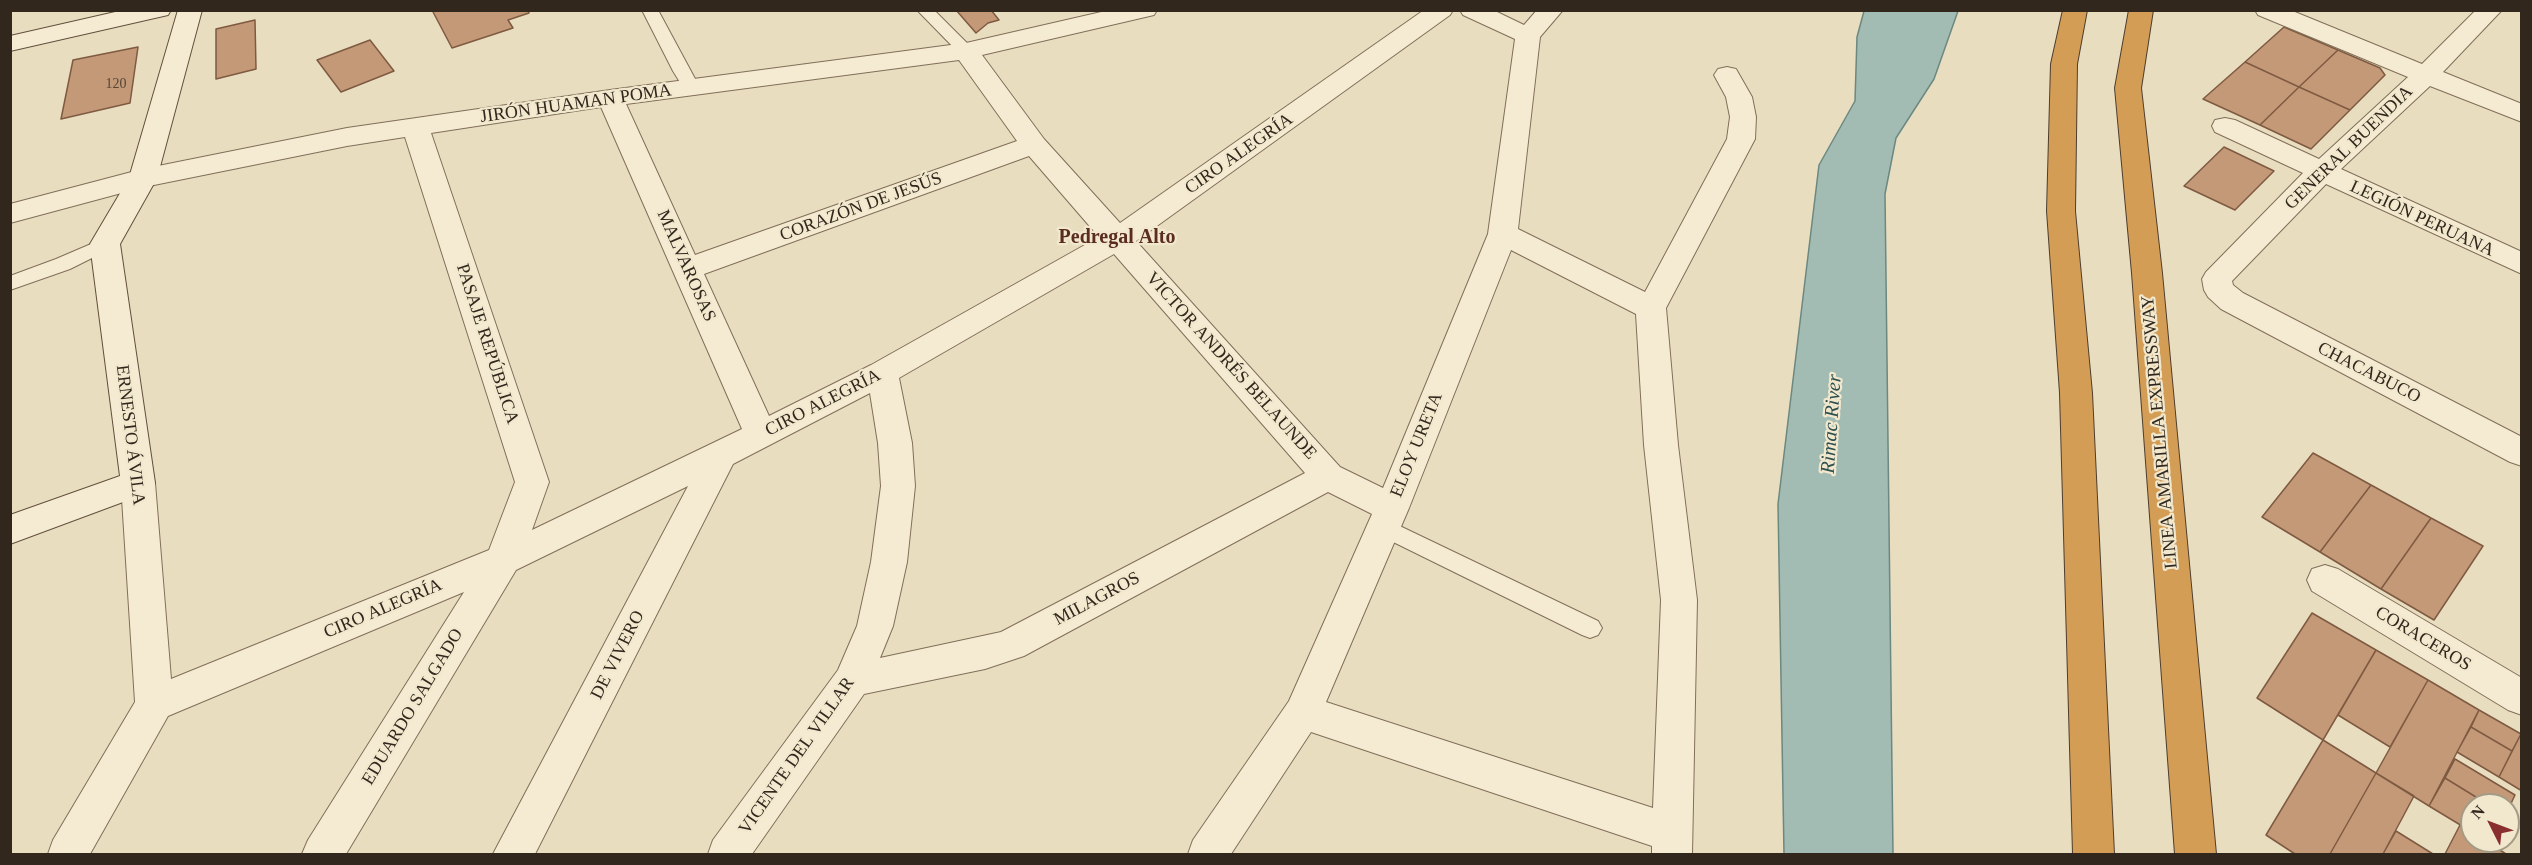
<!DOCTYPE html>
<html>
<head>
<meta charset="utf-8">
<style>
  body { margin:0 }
  #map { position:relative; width:2532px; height:865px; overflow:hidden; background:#e9ddc0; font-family:Georgia,serif }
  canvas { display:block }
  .frame { position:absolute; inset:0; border:12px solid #31271d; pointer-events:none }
  .north { position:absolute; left:2460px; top:793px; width:60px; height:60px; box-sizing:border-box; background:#f1e8ce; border:2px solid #a49b87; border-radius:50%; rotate:312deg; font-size:16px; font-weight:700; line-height:24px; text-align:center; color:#31271d }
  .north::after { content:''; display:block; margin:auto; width:21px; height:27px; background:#8a2f2f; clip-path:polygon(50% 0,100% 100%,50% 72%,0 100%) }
</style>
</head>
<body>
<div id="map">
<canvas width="2532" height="865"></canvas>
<div class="frame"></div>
<div class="north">N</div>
</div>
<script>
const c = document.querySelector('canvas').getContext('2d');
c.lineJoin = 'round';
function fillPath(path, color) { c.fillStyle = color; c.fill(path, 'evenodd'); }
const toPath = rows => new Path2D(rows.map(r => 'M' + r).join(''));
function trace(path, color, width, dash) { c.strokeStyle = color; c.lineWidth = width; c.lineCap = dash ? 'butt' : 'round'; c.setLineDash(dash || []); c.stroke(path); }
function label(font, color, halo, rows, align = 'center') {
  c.font = font + ' Georgia,serif'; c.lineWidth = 4.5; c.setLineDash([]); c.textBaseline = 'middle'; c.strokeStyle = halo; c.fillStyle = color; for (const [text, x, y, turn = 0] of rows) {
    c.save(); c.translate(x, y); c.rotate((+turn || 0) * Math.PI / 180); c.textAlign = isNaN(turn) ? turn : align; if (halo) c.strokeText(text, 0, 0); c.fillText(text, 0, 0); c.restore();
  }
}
const water = toPath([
  [1864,11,1958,11,1934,79,1896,138,1885,194,1893,854,1784,854,1778,504,1819,165,1855,101,1857,37,1864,11]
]);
const building = toPath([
  [432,10,528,10,529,13,508,20,513,28,452,48,432,10],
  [956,10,991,10,999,20,988,23,976,33,956,10],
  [255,20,256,69,216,79,216,29,255,20],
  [2284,27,2338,50,2299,87,2245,62,2284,27],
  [370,40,394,71,341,92,317,60,370,40],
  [138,47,130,103,61,119,73,60,138,47],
  [2338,50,2380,68,2385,75,2350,110,2299,87,2338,50],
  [2245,62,2299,87,2260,125,2203,99,2245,62],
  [2299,87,2350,110,2311,149,2260,125,2299,87],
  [2224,147,2274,171,2235,210,2184,186,2224,147],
  [2313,453,2371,485,2320,552,2262,517,2313,453],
  [2371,485,2431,518,2381,589,2320,552,2371,485],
  [2431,518,2483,546,2434,620,2381,589,2431,518],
  [2312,613,2376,650,2323,740,2257,698,2312,613],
  [2376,650,2428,680,2390,747,2338,715,2376,650],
  [2428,680,2479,710,2429,806,2376,773,2428,680],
  [2479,710,2521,734,2512,751,2471,727,2479,710],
  [2471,727,2512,751,2499,777,2457,752,2471,727],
  [2521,734,2522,735,2522,791,2499,777,2521,734],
  [2323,740,2376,773,2330,854,2295,854,2266,835,2323,740],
  [2455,759,2515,795,2508,810,2508,805,2489,805,2445,778,2455,759],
  [2376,773,2414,796,2383,854,2330,854,2376,773],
  [2445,778,2489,805,2472,805,2472,832,2429,806,2445,778],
  [2460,825,2472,832,2472,841,2486,841,2506,854,2445,854,2460,825],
  [2396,831,2433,854,2383,854,2396,831]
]);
const lane = toPath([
  [642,10,658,10,700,88,698,92,686,92,673,71,642,10],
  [917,10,934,10,972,48,974,51,972,54,960,54,917,10],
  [105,238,112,240,114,244,112,248,70,269,10,290,10,276,56,259,105,238],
  [1383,518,1598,621,1602,628,1598,635,1590,638,1582,635,1375,533,1372,527,1375,521,1383,518]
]);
const street = toPath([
  [1110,10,1157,10,1154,15,982,55,1044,139,1120,223,1424,10,1453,10,1450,15,1136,241,1340,467,1383,488,1488,234,1515,39,1463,15,1460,10,1493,10,1524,25,1537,10,1563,10,1540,37,1518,229,1645,292,1727,139,1730,117,1726,97,1714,75,1718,69,1727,67,1736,69,1752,97,1756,117,1755,139,1666,308,1678,445,1697,600,1692,854,1652,854,1652,846,1311,732,1231,854,1188,854,1193,840,1289,701,1372,514,1328,492,1024,656,985,669,864,694,752,854,708,854,713,840,838,670,857,626,871,562,881,486,878,443,870,393,733,464,535,854,493,854,688,486,516,570,346,854,302,854,308,840,464,592,168,716,90,854,48,854,53,840,135,702,121,483,126,474,138,470,150,474,155,483,171,679,489,550,515,482,405,137,347,146,144,187,10,223,10,204,143,169,347,128,610,90,966,43,1110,10],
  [959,60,1017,141,695,255,626,104,959,60],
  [601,107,742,429,532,530,549,482,431,133,601,107],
  [1029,156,1099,237,871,365,769,416,704,274,1029,156],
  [1511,250,1636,314,1644,445,1661,600,1653,808,1326,702,1409,508,1511,250],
  [1114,254,1305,473,1001,632,880,658,893,626,907,562,915,486,912,443,899,378,1114,254],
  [2255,10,2290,10,2422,64,2476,10,2502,10,2443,72,2522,104,2522,122,2430,86,2341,169,2522,252,2522,274,2326,184,2232,281,2233,285,2243,293,2522,437,2522,466,2510,462,2221,309,2208,297,2204,290,2202,279,2206,272,2303,173,2215,132,2212,126,2215,120,2225,118,2235,120,2319,159,2408,77,2258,15,2255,10],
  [2325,565,2338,569,2522,678,2522,715,2508,710,2312,591,2307,580,2312,569,2325,565]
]);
const secondary = toPath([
  [124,10,171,10,168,15,10,51,10,36,124,10],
  [178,10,202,10,157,178,120,244,155,483,150,492,10,544,10,515,120,476,90,244,129,178,178,10]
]);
const highway = toPath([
  [2063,10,2087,10,2077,64,2075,211,2092,393,2114,854,2073,854,2060,393,2047,211,2051,64,2063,10],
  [2129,10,2153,10,2141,88,2162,273,2216,854,2175,854,2132,273,2115,88,2129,10]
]);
const farNumbernames = [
  ["120",116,84]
];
const streetNames = [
  ["JIRÓN HUAMAN POMA",576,104,-8],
  ["GENERAL BUENDIA",2349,148,-44],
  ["CIRO ALEGRÍA",1239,154,-35],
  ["CORAZÓN DE JESÚS",861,207,-20],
  ["LEGIÓN PERUANA",2422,219,25],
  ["MALVAROSAS",686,266,66],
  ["PASAJE REPÚBLICA",487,344,72],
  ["VICTOR ANDRÉS BELAUNDE",1231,366,48],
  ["CHACABUCO",2369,373,27],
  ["CIRO ALEGRÍA",823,403,-27],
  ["LINEA AMARILLA EXPRESSWAY",2160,432,-95],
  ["ERNESTO ÁVILA",130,435,83],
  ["ELOY URETA",1417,445,-68],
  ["MILAGROS",1097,599,-28],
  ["CIRO ALEGRÍA",383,609,-23],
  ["CORACEROS",2423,639,31],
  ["DE VIVERO",618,655,-63],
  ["EDUARDO SALGADO",413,707,-59],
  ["VICENTE DEL VILLAR",797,756,-55]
];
const neighbourhoodNames = [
  ["Pedregal Alto",1117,238]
];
const waterNames = [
  ["Rimac River",1832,424,-86]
];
fillPath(water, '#a2bcb4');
trace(water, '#6b8881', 1.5);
fillPath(building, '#c49978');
trace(building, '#7e5a41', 1.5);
trace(lane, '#806f59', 2);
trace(street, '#806f59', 2);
trace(secondary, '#62503d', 2);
trace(highway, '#4e3d2e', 2);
fillPath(lane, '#f5ebd2');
fillPath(street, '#f5ebd2');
fillPath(secondary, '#f5ebd2');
fillPath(highway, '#d39d56');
label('14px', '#564434', null, farNumbernames);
label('18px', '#31271d', '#f1e8ce', streetNames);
label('bold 20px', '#5a2d20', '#f1e8ce', neighbourhoodNames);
label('italic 20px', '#2d504e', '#f1e8ce', waterNames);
</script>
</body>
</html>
